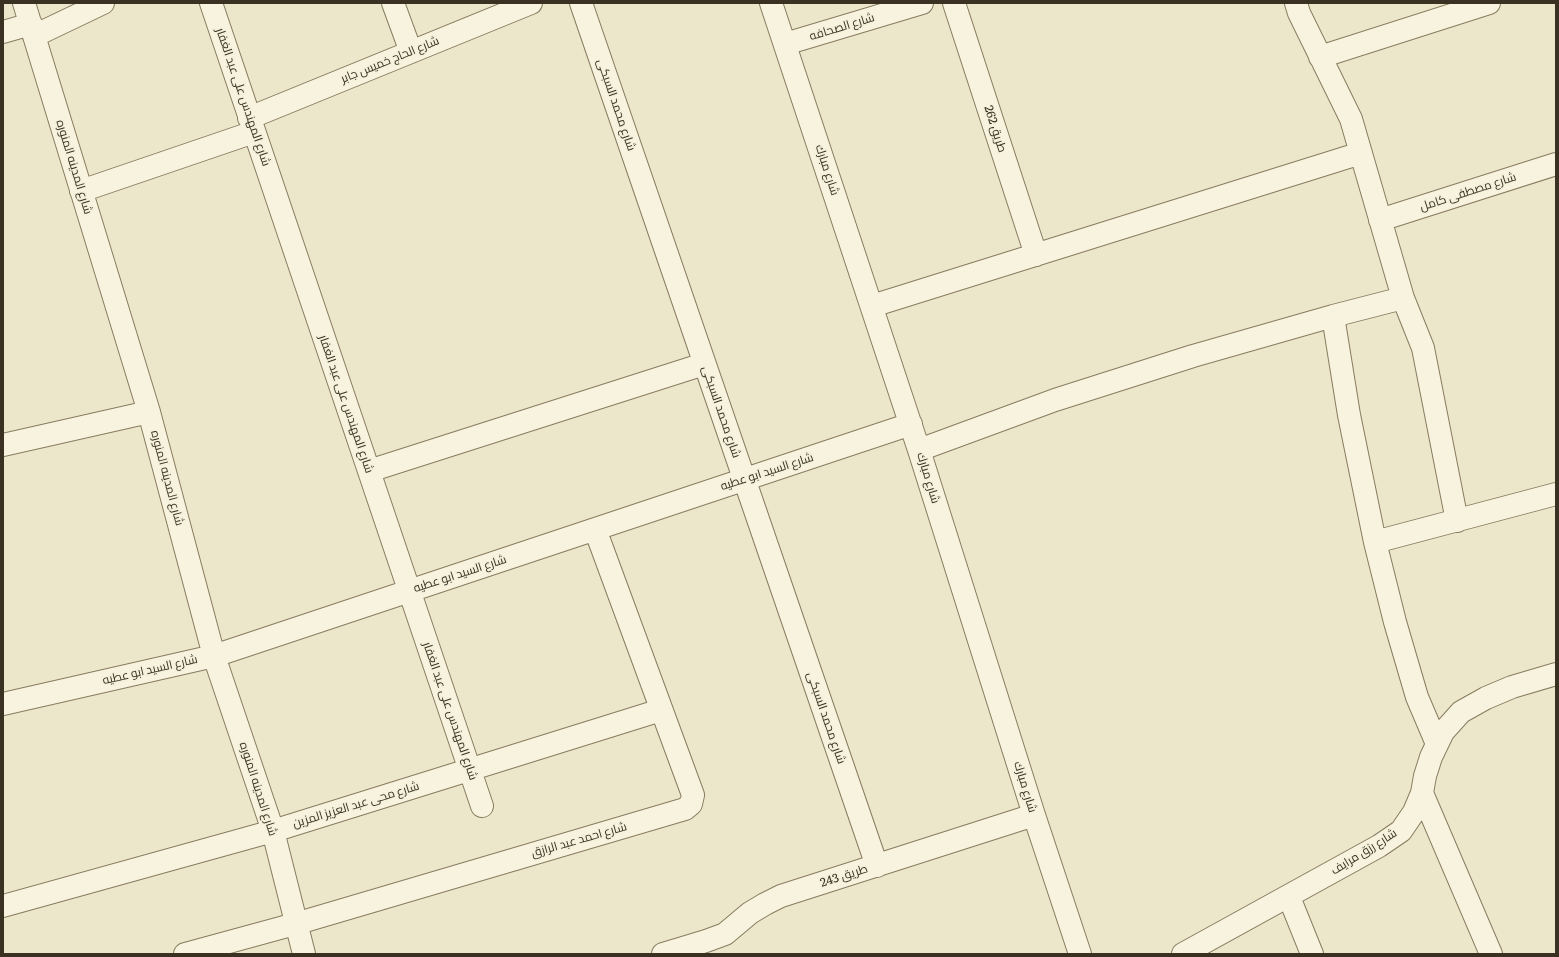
<!DOCTYPE html>
<html>
<head>
<meta charset="utf-8">
<style>
  body { margin:0 }
  #map { position:relative; width:1559px; height:957px; overflow:hidden; background:#ece7cb; font-family:Literata,serif }
  canvas { display:block }
  .frame { position:absolute; inset:0; border:4px solid #3a3122; pointer-events:none }
</style>
</head>
<body>
<div id="map">
<canvas width="1559" height="957"></canvas>
<div class="frame"></div>
</div>
<script>
const c = document.querySelector('canvas').getContext('2d');
c.lineJoin = 'round';
const toPath = rows => new Path2D(rows.map(r => 'M' + r).join(''));
function trace(path, color, width, dash) { c.strokeStyle = color; c.lineWidth = width; c.lineCap = dash ? 'butt' : 'round'; c.setLineDash(dash || []); c.stroke(path); }
function label(font, color, halo, rows, align = 'center') {
  c.font = font + ' Literata,Cairo,serif'; c.lineWidth = 3; c.setLineDash([]); c.textBaseline = 'middle'; c.strokeStyle = halo; c.fillStyle = color; for (const [text, x, y, turn = 0] of rows) {
    c.save(); c.translate(x, y); c.rotate((+turn || 0) * Math.PI / 180); c.textAlign = isNaN(turn) ? turn : align; if (halo) c.strokeText(text, 0, 0); c.fillText(text, 0, 0); c.restore();
  }
}
const street = toPath([
  [24,3,149,412,214,656,273,831,304,954],
  [211,3,482,806],
  [393,3,411,52],
  [581,3,877,866],
  [771,3,919,450,1034,815,1080,954],
  [954,3,1036,255],
  [1296,3,1299,13,1351,119,1403,298,1423,348,1457,521],
  [3,32,31,24],
  [34,36,103,3],
  [785,44,922,3],
  [1320,57,1489,3],
  [249,118,531,3],
  [81,191,254,132],
  [1380,220,1556,164],
  [872,306,1361,153],
  [1333,316,1349,415,1375,542,1395,622,1417,697,1437,744],
  [3,445,149,412],
  [919,450,1055,400,1193,356,1333,316,1403,298],
  [369,471,704,364],
  [1375,542,1556,494],
  [3,704,214,656,911,424],
  [1422,793,1491,954],
  [1289,897,1312,954],
  [3,906,273,831,661,710],
  [185,954,295,924,685,809,691,804,693,795,595,529],
  [663,954,706,941,725,934,750,913,765,904,781,896,1034,815],
  [1183,954,1379,846,1401,831,1414,812,1422,793,1425,776,1431,757,1443,732,1461,712,1486,698,1512,687,1556,674]
]);
const streetNames = [
  ["شارع الصحافه",842,27,-17],
  ["شارع الحاج خميس جابر",390,60,-22],
  ["شارع المهندس على عبد الغفار",243,97,71],
  ["شارع محمد السبكى",616,105,71],
  ["طريق 262",995,129,72],
  ["شارع المدينه المنوره",74,167,73],
  ["شارع مبارك",827,170,72],
  ["شارع مصطفى كامل",1468,192,-18],
  ["شارع المهندس على عبد الغفار",346,404,71],
  ["شارع محمد السبكى",721,412,71],
  ["شارع السيد ابو عطيه",767,472,-18],
  ["شارع المدينه المنوره",167,478,75],
  ["شارع مبارك",928,478,73],
  ["شارع السيد ابو عطيه",460,574,-18],
  ["شارع السيد ابو عطيه",150,670,-13],
  ["شارع المهندس على عبد الغفار",450,711,71],
  ["شارع محمد السبكى",826,718,71],
  ["شارع مبارك",1025,787,73],
  ["شارع المدينه المنوره",258,789,72],
  ["شارع محى عبد العزيز المزين",356,805,-17],
  ["شارع احمد عبد الرازق",579,840,-16],
  ["شارع رزق مرايف",1364,852,-32],
  ["طريق 243",844,876,-18]
];
trace(street, '#897b60', 24);
trace(street, '#f7f3de', 22);
label('12px', '#3a3122', '#f4f0da', streetNames);
</script>
</body>
</html>
